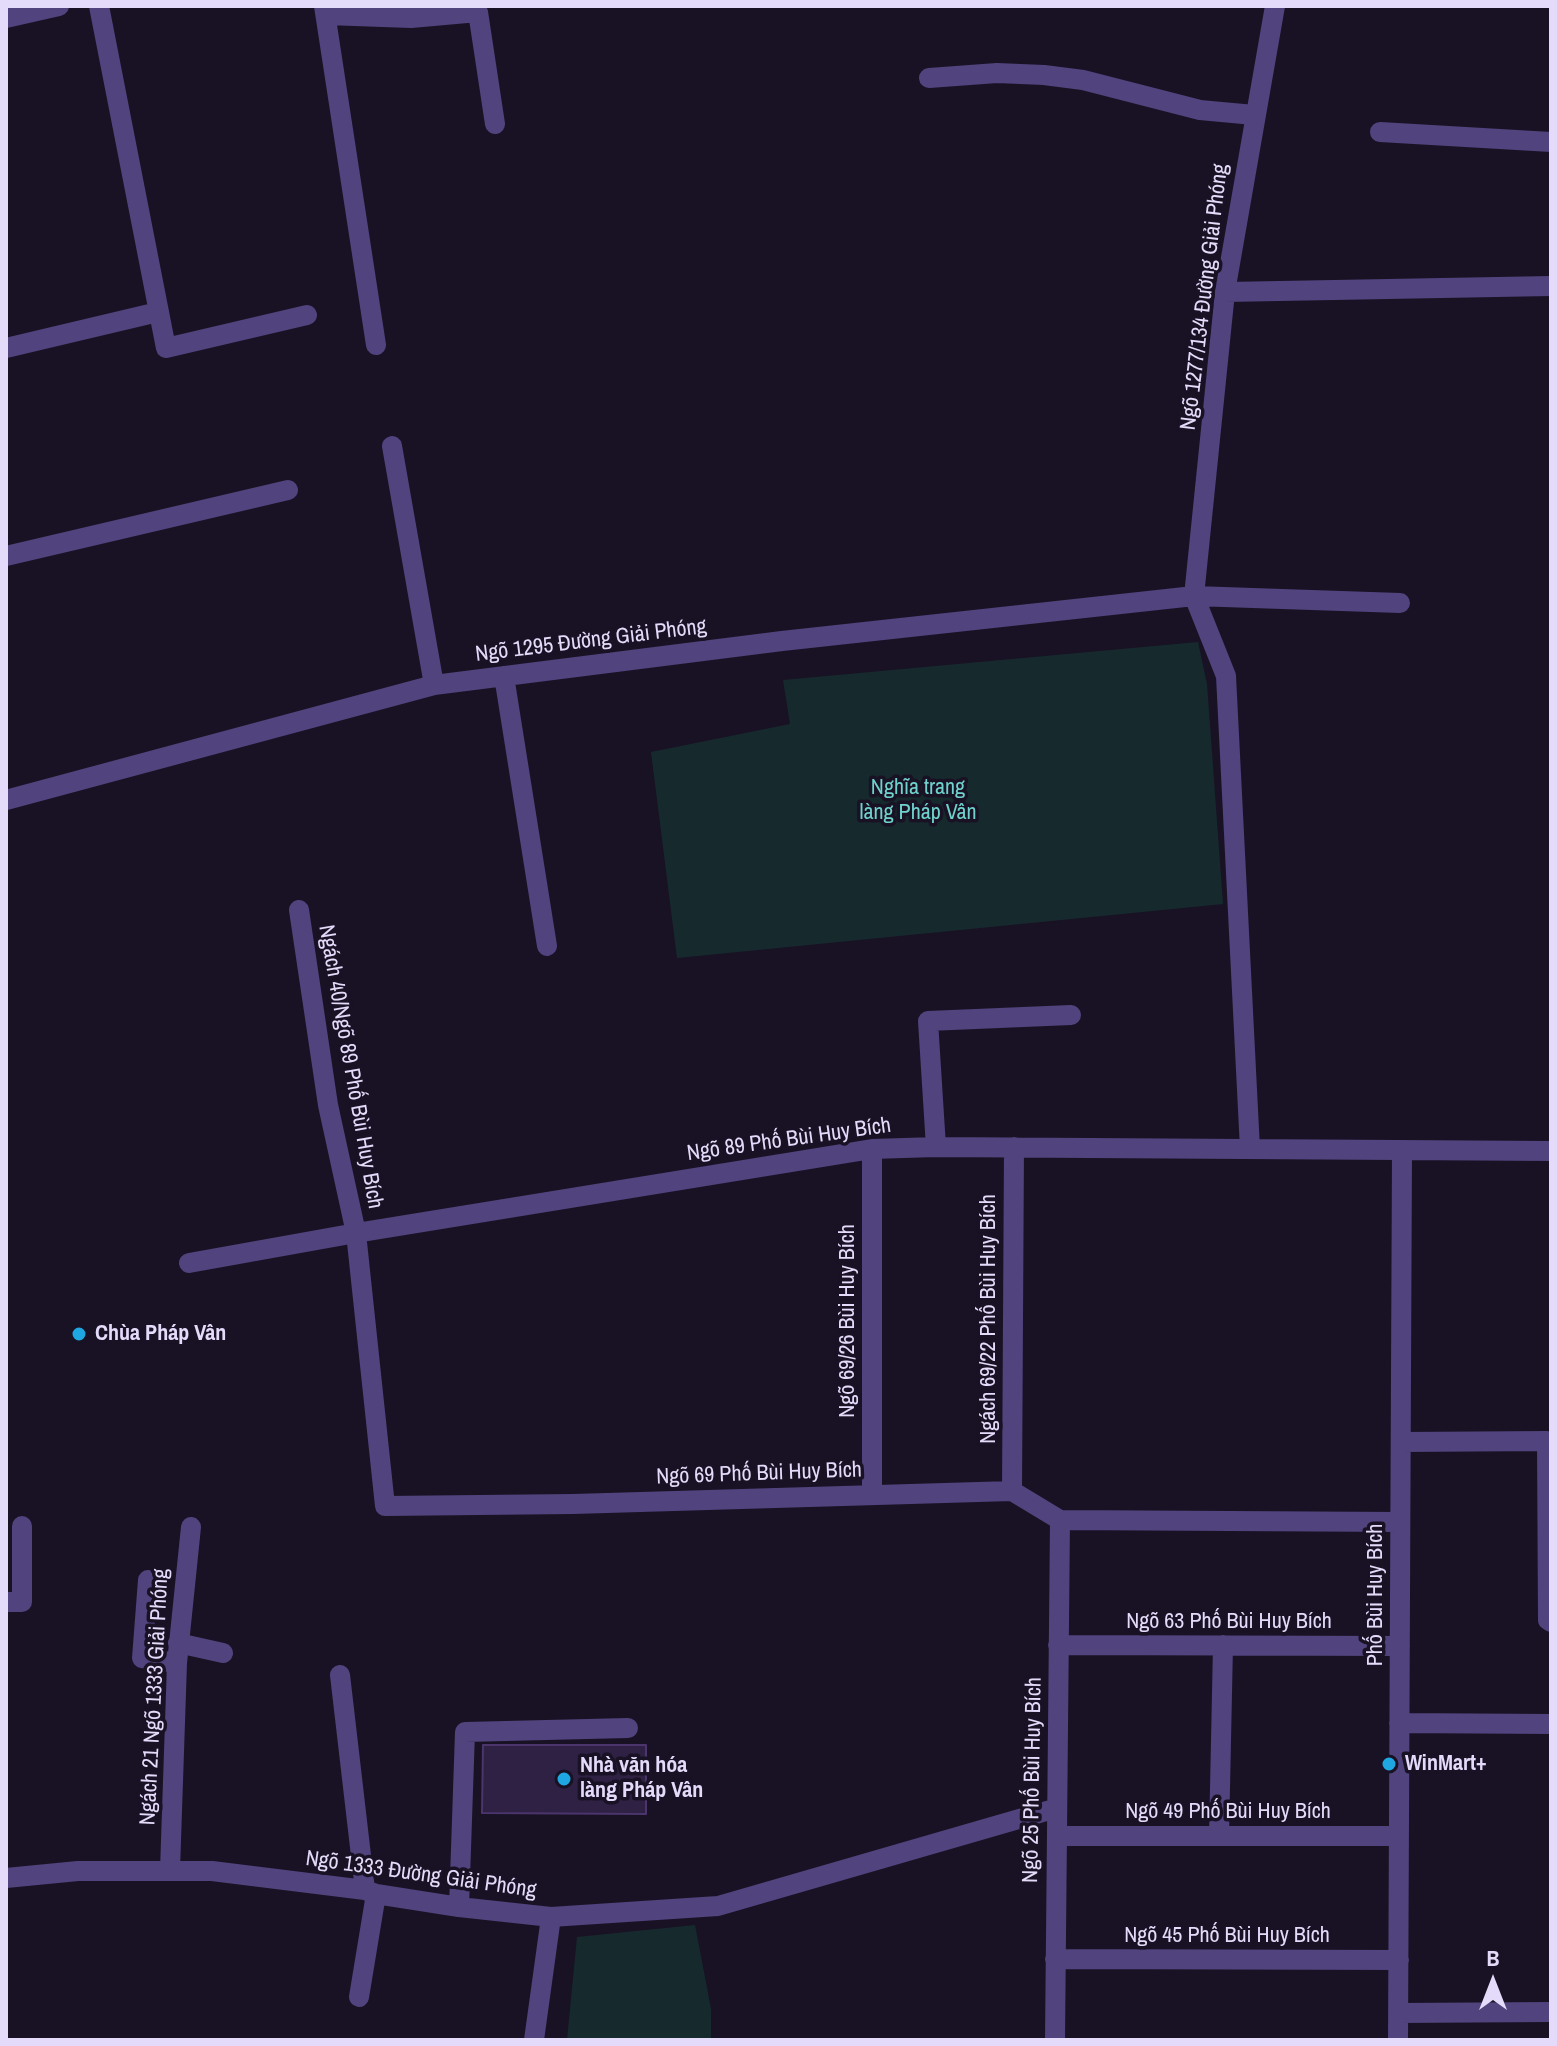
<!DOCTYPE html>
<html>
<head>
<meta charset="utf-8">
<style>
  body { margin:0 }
  #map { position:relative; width:1557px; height:2046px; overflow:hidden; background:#191224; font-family:"Archivo Narrow",sans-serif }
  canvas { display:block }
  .frame { position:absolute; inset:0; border:8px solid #e4dafa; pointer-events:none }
  .north { position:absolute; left:1453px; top:1942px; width:80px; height:80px; -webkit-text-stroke:6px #191224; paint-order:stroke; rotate:0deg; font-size:22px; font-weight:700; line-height:32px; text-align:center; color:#e4dafa }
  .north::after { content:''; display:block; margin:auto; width:28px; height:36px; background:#e4dafa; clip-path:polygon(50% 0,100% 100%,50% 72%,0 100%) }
</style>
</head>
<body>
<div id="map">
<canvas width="1557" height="2046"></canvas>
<div class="frame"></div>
<div class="north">B</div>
</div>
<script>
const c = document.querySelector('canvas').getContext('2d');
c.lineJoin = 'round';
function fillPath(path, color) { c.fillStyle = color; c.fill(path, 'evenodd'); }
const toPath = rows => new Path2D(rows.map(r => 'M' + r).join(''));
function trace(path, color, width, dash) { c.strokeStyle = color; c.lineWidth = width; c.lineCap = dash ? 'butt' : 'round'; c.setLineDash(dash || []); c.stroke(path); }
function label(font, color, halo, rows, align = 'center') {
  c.font = font + ' "Archivo Narrow",sans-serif'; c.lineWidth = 7; c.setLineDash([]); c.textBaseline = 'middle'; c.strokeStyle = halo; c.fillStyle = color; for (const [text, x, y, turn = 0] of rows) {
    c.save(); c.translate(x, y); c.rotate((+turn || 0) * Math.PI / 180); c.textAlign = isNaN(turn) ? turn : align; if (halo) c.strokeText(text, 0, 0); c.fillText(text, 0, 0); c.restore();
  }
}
const green = toPath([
  [1198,642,1207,684,1223,904,677,958,651,752,790,724,783,680],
  [695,1925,711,2009,711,2040,567,2040,577,1937]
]);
const building = toPath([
  [483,1745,646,1745,646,1814,482,1813,483,1745]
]);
const minor = toPath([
  [99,6,166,348,307,315],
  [324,6,376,345],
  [326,15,411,18,478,12,495,124],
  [6,18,59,6],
  [929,78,997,73,1044,75,1083,80,1200,110,1254,115],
  [1380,132,1551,142],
  [1225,292,1551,286],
  [6,348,158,312],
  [392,446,434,685],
  [6,556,288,490],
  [504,676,547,946],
  [6,800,434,685,782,641,1194,596,1400,603],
  [299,910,328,1105,356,1233,385,1506,573,1504,1012,1491,1060,1520,1400,1522],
  [936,1147,928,1021,1071,1015],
  [872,1149,872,1494],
  [1250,1149,1226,676,1194,596,1225,292,1275,6],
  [189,1263,356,1233,872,1149,936,1147,1551,1151],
  [1401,1442,1547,1441,1548,1620,1551,1622],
  [1012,1491,1014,1147],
  [148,1580,142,1658,177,1663],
  [6,1602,22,1602,22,1526],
  [178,1643,223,1653],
  [1058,1645,1400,1646],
  [340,1675,365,1890],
  [1399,1723,1551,1724],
  [1057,1836,1399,1836],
  [1219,1836,1223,1645],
  [170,1870,177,1663,191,1527],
  [6,1878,78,1871,212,1871,365,1890,376,1894,459,1907,551,1917,718,1906,1057,1808],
  [459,1907,465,1732,628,1728],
  [1055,1959,1399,1960],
  [359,1997,376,1894],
  [1398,2013,1551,2012],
  [534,2040,551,1917],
  [1055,2040,1060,1520],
  [1398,2040,1402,1151]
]);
const markers = [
  [79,1334,8,"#1fa7e2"],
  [1389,1764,8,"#1fa7e2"],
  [564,1779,8,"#1fa7e2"]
];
const streetNames = [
  ["Ngõ 1277/134 Đường Giải Phóng",1205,297,-83],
  ["Ngõ 1295 Đường Giải Phóng",591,641,-7],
  ["Ngách 40/Ngõ 89 Phố Bùi Huy Bích",350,1067,80],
  ["Ngõ 89 Phố Bùi Huy Bích",789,1140,-8],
  ["Ngách 69/22 Phố Bùi Huy Bích",989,1319,-90],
  ["Ngõ 69/26 Bùi Huy Bích",848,1321,-90],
  ["Ngõ 69 Phố Bùi Huy Bích",759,1474,-2],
  ["Phố Bùi Huy Bích",1376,1595,-90],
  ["Ngõ 63 Phố Bùi Huy Bích",1229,1622],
  ["Ngách 21 Ngõ 1333 Giải Phóng",155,1697,-87],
  ["Ngõ 25 Phố Bùi Huy Bích",1033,1780,-89],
  ["Ngõ 49 Phố Bùi Huy Bích",1228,1812],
  ["Ngõ 1333 Đường Giải Phóng",421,1875,8],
  ["Ngõ 45 Phố Bùi Huy Bích",1227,1936]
];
const parkNames = [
  ["Nghĩa trang",918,788],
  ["làng Pháp Vân",918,813]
];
const poiNames = [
  ["Chùa Pháp Vân",95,1334],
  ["WinMart+",1405,1764],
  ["Nhà văn hóa",580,1766],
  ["làng Pháp Vân",580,1791]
];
fillPath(green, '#162a2e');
fillPath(building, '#2e2143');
trace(building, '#4b356c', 2);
trace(minor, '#51437d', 20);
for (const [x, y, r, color] of markers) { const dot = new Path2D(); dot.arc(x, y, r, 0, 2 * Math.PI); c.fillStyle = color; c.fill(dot); trace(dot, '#191224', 3); }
label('22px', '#e4dafa', '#191224', streetNames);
label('22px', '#6fd2cd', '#191224', parkNames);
label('bold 22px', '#e4dafa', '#191224', poiNames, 'left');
</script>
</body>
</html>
